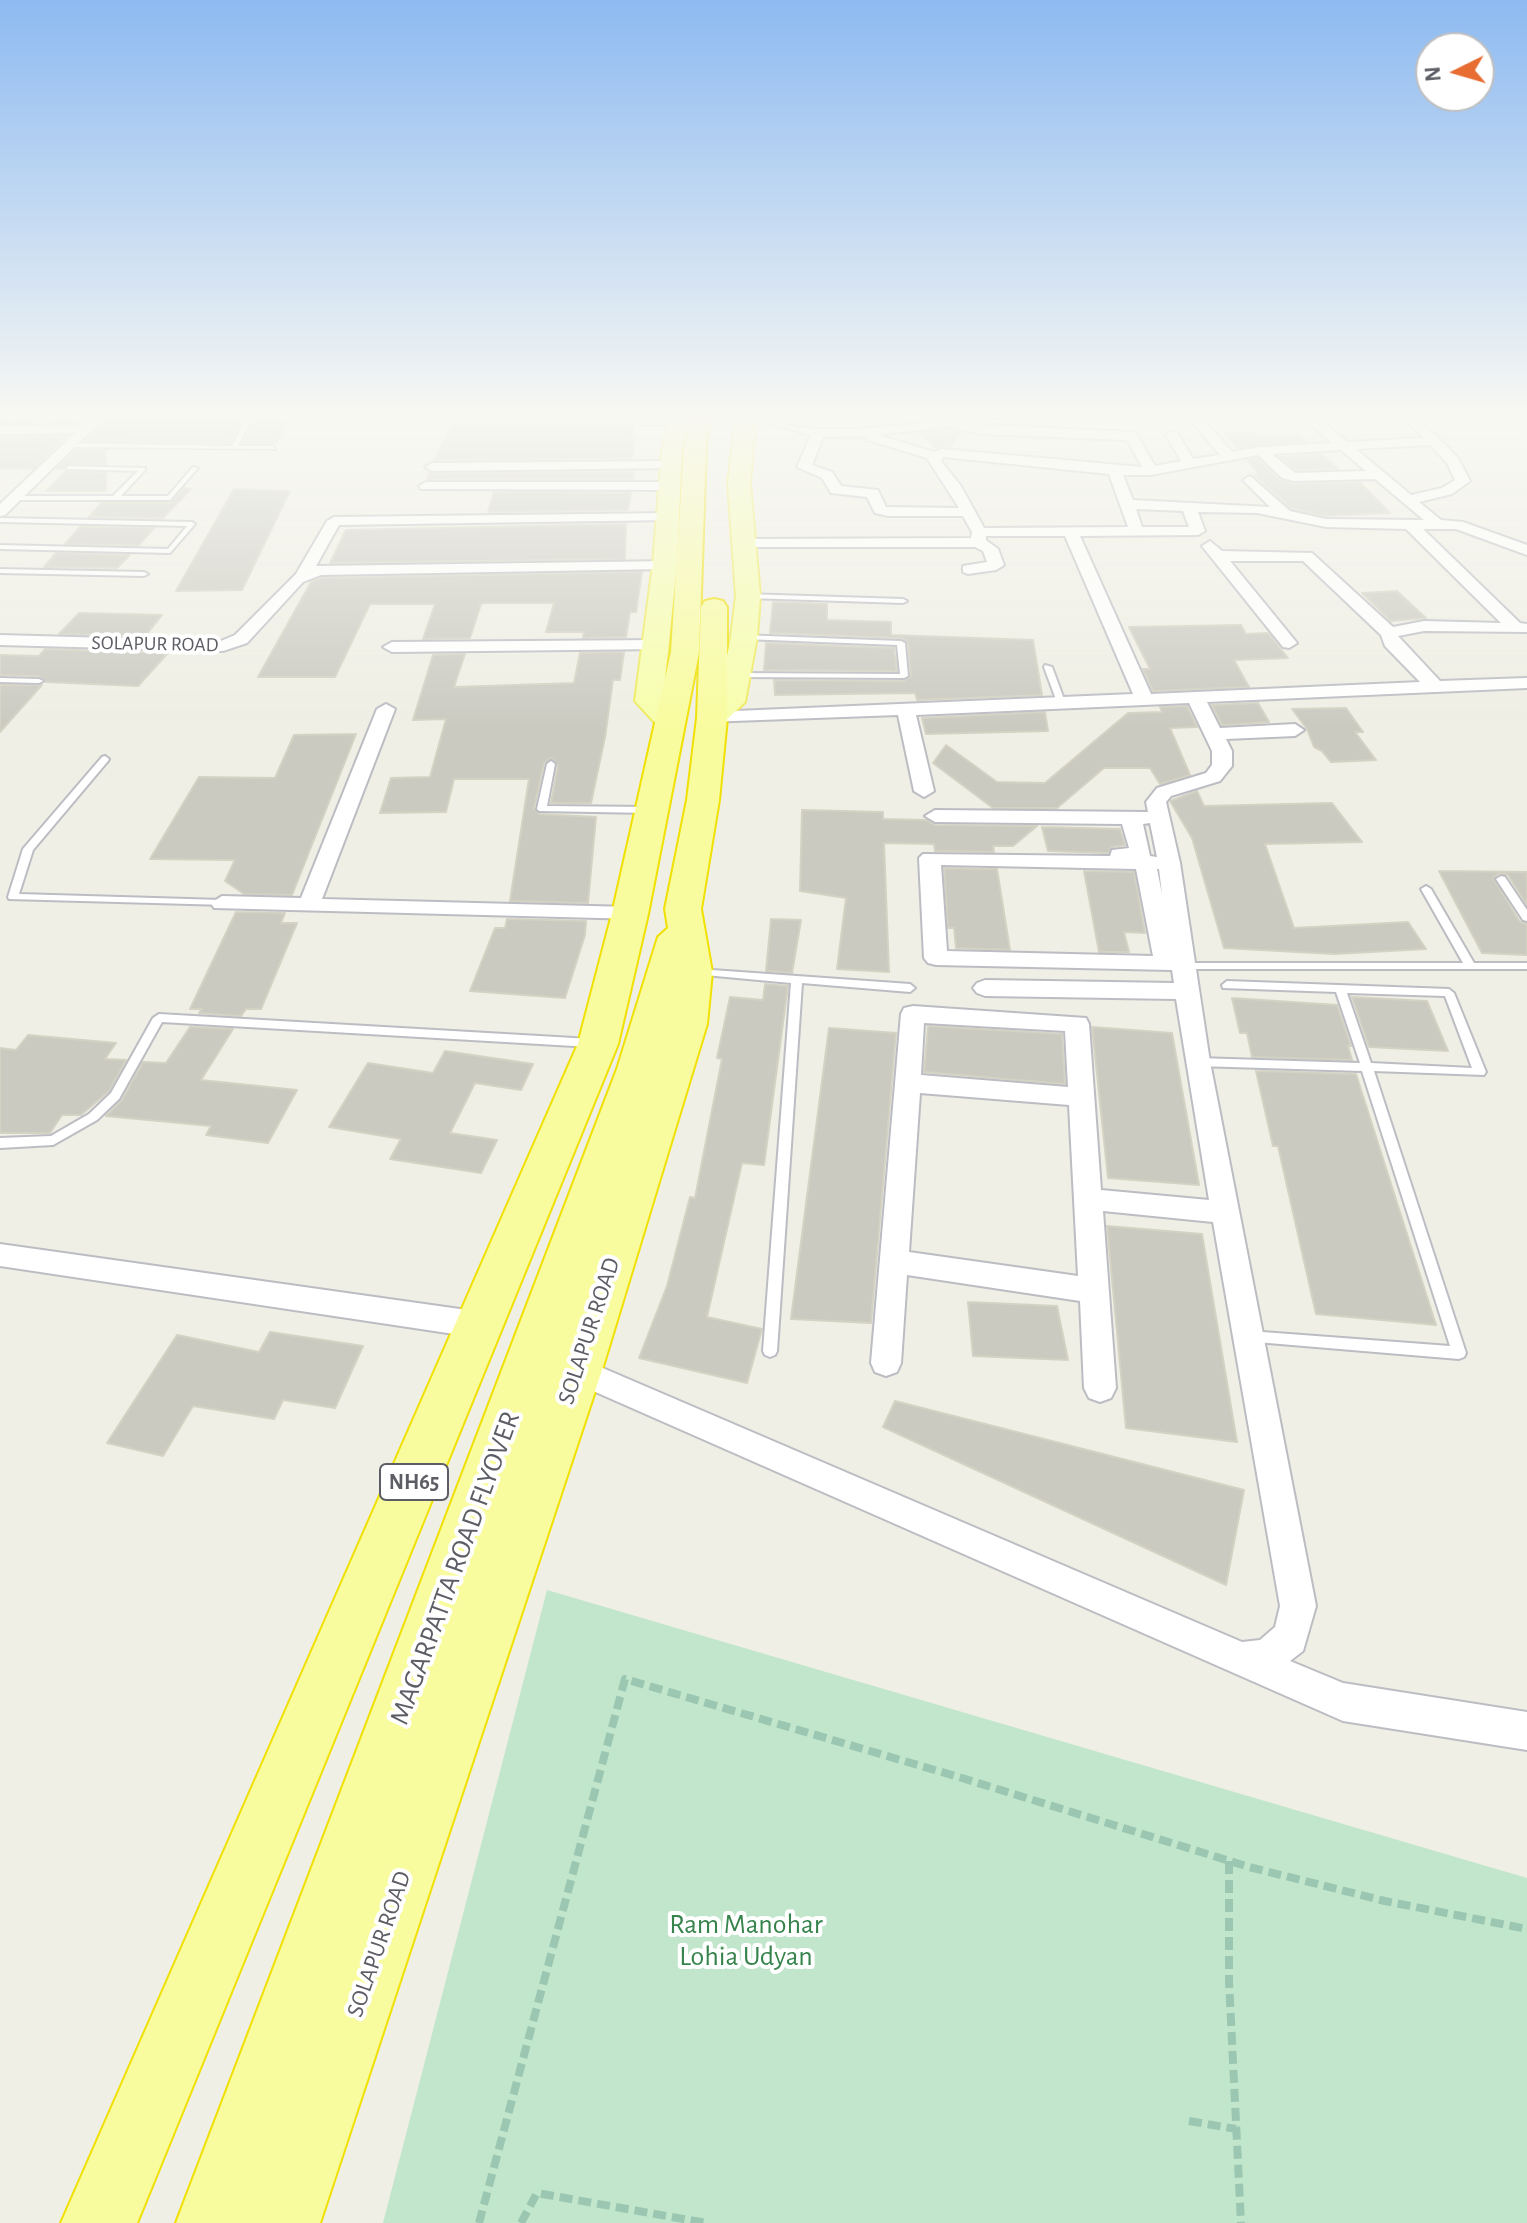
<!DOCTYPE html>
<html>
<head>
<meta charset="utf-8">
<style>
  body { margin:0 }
  #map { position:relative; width:1527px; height:2223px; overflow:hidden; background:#efefe5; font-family:"Alegreya Sans",sans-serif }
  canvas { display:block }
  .north { position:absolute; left:1415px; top:32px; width:80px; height:80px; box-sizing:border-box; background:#fff; border:2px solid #bebfc1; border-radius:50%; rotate:265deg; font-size:22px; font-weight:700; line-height:32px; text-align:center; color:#5d5e65 }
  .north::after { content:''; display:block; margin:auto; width:28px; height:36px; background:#e76d33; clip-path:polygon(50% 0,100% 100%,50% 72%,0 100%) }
</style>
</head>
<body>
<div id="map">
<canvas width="1527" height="2223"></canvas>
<div class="north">N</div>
</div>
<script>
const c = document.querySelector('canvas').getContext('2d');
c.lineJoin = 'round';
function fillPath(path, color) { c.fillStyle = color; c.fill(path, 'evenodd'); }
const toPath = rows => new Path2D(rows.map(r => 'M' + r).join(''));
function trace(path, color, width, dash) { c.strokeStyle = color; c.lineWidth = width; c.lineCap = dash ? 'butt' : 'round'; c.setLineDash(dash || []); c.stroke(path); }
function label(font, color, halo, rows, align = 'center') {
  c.font = font + ' "Alegreya Sans",sans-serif'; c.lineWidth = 8; c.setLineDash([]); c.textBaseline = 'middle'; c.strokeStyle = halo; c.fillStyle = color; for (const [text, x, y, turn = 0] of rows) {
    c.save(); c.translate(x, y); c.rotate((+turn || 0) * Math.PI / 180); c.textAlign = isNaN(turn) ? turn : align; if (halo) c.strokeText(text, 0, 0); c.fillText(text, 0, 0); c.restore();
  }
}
const green = toPath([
  [547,1590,1527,1878,1527,2223,383,2223]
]);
const building = toPath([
  [0,418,86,418,82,422,0,423,0,418],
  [107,418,151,419,243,418,230,443,86,440,107,418],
  [255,418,287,418,277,443,243,443,255,418],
  [452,424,458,427,633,428,631,440,635,440,632,458,434,460,452,424],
  [952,429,961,432,950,447,934,447,921,433,952,429],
  [1225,433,1255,433,1258,437,1298,435,1306,441,1237,448,1225,433],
  [67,436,33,469,0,468,0,437,67,436],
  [76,450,108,450,105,450,106,464,69,463,64,469,56,469,76,450],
  [1321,454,1339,469,1296,470,1280,457,1321,454],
  [1257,458,1280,480,1293,484,1360,482,1390,513,1326,516,1291,508,1254,475,1259,475,1247,460,1257,458],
  [66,471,106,473,106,491,46,491,66,471],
  [634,472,633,479,427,479,429,473,634,472],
  [184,488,191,489,163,518,89,517,101,503,170,503,184,488],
  [234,489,290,491,242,590,176,591,234,489],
  [494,492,631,493,628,510,488,512,494,492],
  [626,524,625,559,330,563,346,530,626,524],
  [80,527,154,528,139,545,65,544,80,527],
  [56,553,130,555,117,568,44,567,56,553],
  [642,572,636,612,630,612,626,637,583,638,584,632,546,632,554,603,484,603,481,604,470,638,423,639,435,604,370,604,335,677,258,677,311,582,322,578,642,572],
  [1397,591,1426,618,1391,621,1362,593,1397,591],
  [773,602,827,604,827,620,891,622,891,635,1033,640,1042,695,917,700,915,693,775,695,774,680,904,681,911,676,908,643,902,638,770,633,773,602],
  [79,613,162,615,145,636,59,634,79,613],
  [1241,625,1246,634,1268,633,1288,658,1234,660,1249,687,1153,691,1143,669,1150,669,1129,627,1241,625],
  [766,643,894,648,897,671,764,670,766,643],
  [45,649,168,653,138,686,46,682,39,676,0,675,0,655,39,656,45,649],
  [624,652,620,680,613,680,605,737,591,803,551,803,558,765,551,758,544,763,534,808,539,814,596,817,588,903,510,901,529,779,454,779,446,812,380,813,391,778,430,777,446,719,413,720,433,655,465,654,454,687,574,683,580,653,624,652],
  [0,685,42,685,0,732,0,685],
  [1258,703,1269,722,1222,725,1212,705,1258,703],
  [1187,706,1197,727,1170,728,1190,775,1160,784,1150,768,1104,768,1057,808,993,808,933,763,946,745,997,782,1045,783,1128,713,1162,712,1160,707,1187,706],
  [1346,708,1363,732,1355,732,1376,760,1331,762,1322,751,1314,747,1307,729,1292,709,1346,708],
  [1045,712,1048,731,926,734,922,718,1045,712],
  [356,734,292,895,244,894,225,881,235,860,150,859,199,777,275,778,294,735,356,734],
  [1197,791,1204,806,1332,803,1362,842,1265,844,1294,928,1408,922,1426,949,1334,954,1224,948,1192,838,1170,801,1197,791],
  [802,810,883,812,883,819,926,820,935,825,1037,826,1013,846,993,846,994,852,935,851,934,844,884,843,889,972,837,969,846,898,800,891,802,810],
  [1042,827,1120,829,1125,845,1112,847,1108,853,1048,851,1042,827],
  [944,868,997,869,1010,950,956,948,954,928,948,928,944,868],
  [1084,871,1134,872,1145,933,1124,932,1129,952,1099,952,1084,871],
  [1439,871,1527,872,1527,905,1508,875,1499,873,1493,878,1520,922,1527,924,1527,955,1482,953,1439,871],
  [236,912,285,913,281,923,297,923,261,1009,246,1009,241,1016,199,1013,202,1009,190,1009,236,912],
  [507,919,586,921,585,935,565,998,470,991,495,928,505,928,507,919],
  [771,919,801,920,792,973,766,971,771,919],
  [765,984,788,986,764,1165,742,1163,707,1317,762,1329,747,1383,639,1358,667,1286,690,1197,695,1198,722,1059,717,1058,730,997,763,1000,765,984],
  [1352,997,1427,1001,1448,1051,1369,1047,1352,997],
  [1232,998,1337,1005,1351,1046,1348,1046,1352,1060,1252,1057,1247,1033,1240,1033,1232,998],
  [928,1026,1062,1034,1065,1084,924,1072,928,1026],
  [190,1027,233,1029,201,1080,297,1090,268,1143,206,1135,211,1126,106,1116,122,1100,143,1062,166,1063,190,1027],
  [1092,1027,1172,1033,1199,1185,1108,1178,1092,1027],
  [829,1028,896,1033,871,1323,791,1319,829,1028],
  [28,1035,116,1043,105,1059,126,1060,109,1091,81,1115,62,1115,50,1133,0,1133,0,1048,16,1050,28,1035],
  [445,1051,533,1064,521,1090,475,1083,450,1133,497,1140,481,1173,390,1159,401,1139,329,1127,368,1063,433,1073,445,1051],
  [1256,1071,1356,1074,1436,1325,1316,1314,1278,1146,1273,1146,1256,1071],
  [1107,1226,1202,1234,1237,1442,1126,1428,1107,1226],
  [968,1302,1057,1306,1068,1360,973,1356,968,1302],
  [270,1332,363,1346,335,1408,283,1400,274,1419,193,1406,163,1456,107,1443,177,1335,259,1352,270,1332],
  [895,1401,1244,1490,1226,1585,883,1427,895,1401]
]);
const path = toPath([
  [1229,1861,1229,1981,1241,2223],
  [1189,2121,1236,2129],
  [479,2223,625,1679,962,1778,1249,1867,1385,1901,1527,1929],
  [521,2223,537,2193,706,2223]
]);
const service = toPath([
  [246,418,252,418,238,446,273,446,275,449,70,447,67,445,70,443,232,446,246,418],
  [69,466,145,468,145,470,121,496,168,496,193,467,198,468,170,500,15,500,12,498,15,496,113,496,138,471,67,469,67,467,69,466],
  [0,518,192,522,195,524,170,553,0,549,0,545,168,549,187,526,0,522,0,518],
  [0,569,144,572,148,574,144,576,0,573,0,569],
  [745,594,903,599,907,601,903,603,748,598,745,598,745,594],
  [741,635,901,641,905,643,908,676,904,678,737,677,733,675,734,673,900,674,897,645,744,639,741,639,741,635],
  [1045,665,1052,667,1065,702,1064,704,1057,702,1044,667,1045,665],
  [0,678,39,679,43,681,39,683,0,682,0,678],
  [105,756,109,759,108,761,33,850,19,894,222,900,226,901,226,905,9,899,8,897,23,849,102,757,105,756],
  [551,761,555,764,547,806,649,807,654,810,649,813,539,811,537,809,547,764,551,761],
  [1501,876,1505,877,1527,910,1527,921,1523,920,1496,879,1501,876],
  [1426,886,1431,889,1474,963,1527,963,1527,969,1181,969,1176,966,1181,963,1463,963,1421,889,1426,886],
  [698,969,910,984,915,988,910,992,802,983,777,1351,775,1355,770,1357,765,1355,763,1351,791,983,694,974,693,972,694,970,698,969],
  [1227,981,1449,989,1454,993,1486,1072,1484,1075,1374,1071,1466,1353,1464,1357,1459,1359,1244,1341,1242,1337,1244,1333,1249,1331,1450,1346,1362,1071,1197,1066,1191,1062,1197,1058,1360,1063,1336,992,1223,988,1222,985,1227,981],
  [1347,993,1445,996,1472,1068,1371,1063,1347,993],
  [159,1014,591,1039,597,1043,591,1047,162,1022,119,1099,97,1120,53,1145,0,1148,0,1138,51,1136,89,1114,111,1093,153,1018,159,1014]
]);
const minor = toPath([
  [91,418,104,418,5,515,0,516,0,504,75,433,0,434,0,426,83,425,91,418],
  [453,418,681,418,684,421,678,425,458,424,454,423,453,418],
  [748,418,768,418,789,426,818,429,858,429,978,418,977,423,972,424,1131,432,1136,433,1155,466,1181,461,1166,435,1172,431,1177,432,1193,459,1220,455,1189,418,1202,418,1232,452,1261,447,1332,443,1304,418,1318,418,1347,442,1423,438,1405,418,1418,418,1458,458,1470,481,1452,494,1419,502,1441,520,1463,522,1527,545,1527,555,1456,529,1423,529,1520,623,1527,624,1527,632,1424,631,1398,636,1440,681,1527,678,1527,688,1207,702,1220,728,1295,724,1304,730,1295,736,1226,739,1232,751,1232,766,1220,781,1171,796,1166,802,1180,863,1210,1062,1316,1606,1303,1651,1290,1661,1343,1683,1527,1712,1527,1750,1343,1721,566,1379,561,1370,566,1361,577,1357,1242,1642,1260,1640,1275,1627,1280,1606,1213,1222,1103,1211,1116,1388,1111,1398,1100,1402,1089,1398,1084,1388,1080,1301,907,1275,901,1363,897,1372,886,1376,875,1372,871,1363,901,1014,904,1008,913,1006,1086,1018,1089,1024,1101,1190,1209,1200,1176,999,985,996,977,993,973,988,977,983,985,980,1174,983,1172,970,936,965,928,963,924,958,919,858,923,854,1110,856,1112,850,1129,848,1122,824,935,822,925,816,935,810,1148,812,1146,802,1157,788,1206,773,1212,765,1212,751,1189,703,916,715,934,791,924,797,914,791,898,715,706,722,703,718,706,714,712,712,1133,694,1065,536,986,536,986,540,998,549,1004,565,996,570,968,574,963,572,963,566,987,562,983,551,975,547,739,547,736,544,744,539,971,538,972,532,963,516,888,516,875,513,867,497,831,493,822,478,797,467,811,435,748,418],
  [952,426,980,434,1127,440,1142,467,942,449,934,452,878,435,952,426],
  [867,436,868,440,927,458,959,508,886,507,878,490,841,486,832,472,812,465,823,437,867,436],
  [1430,445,1447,463,1455,480,1442,488,1411,495,1356,449,1430,445],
  [1341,450,1366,471,1295,473,1272,454,1341,450],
  [1258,455,1282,478,1294,481,1375,479,1424,520,1326,519,1290,511,1250,476,1243,480,1270,507,1133,500,1123,475,1151,475,1258,455],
  [943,457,1109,474,1128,527,984,528,961,486,941,461,943,457],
  [1136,509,1183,511,1189,527,1142,527,1136,509],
  [1198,512,1257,513,1326,527,1406,529,1501,623,1424,621,1393,627,1312,553,1222,551,1210,541,1202,546,1283,647,1289,648,1297,643,1230,561,1303,561,1381,635,1385,646,1420,682,1151,694,1080,536,1198,535,1205,531,1198,512],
  [1150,823,1157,857,1150,856,1143,824,1150,823],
  [941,865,1136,869,1153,956,947,951,941,865],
  [1157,869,1159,869,1162,894,1157,869],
  [924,1023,1065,1031,1068,1087,921,1075,924,1023],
  [920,1093,1069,1105,1078,1276,909,1252,920,1093],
  [671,461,678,465,676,468,432,471,425,467,432,463,671,461],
  [426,482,670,482,677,486,670,490,421,489,419,486,426,482],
  [668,513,675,517,673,520,339,525,316,566,670,561,670,567,665,569,321,575,303,582,247,643,223,651,0,645,0,635,221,641,235,635,296,574,327,521,334,517,668,513],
  [657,640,665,645,663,649,392,652,383,647,392,642,657,640],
  [386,704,395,709,322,899,630,907,638,909,641,914,638,919,214,908,211,903,222,896,301,898,377,709,386,704],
  [0,1244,481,1312,492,1316,496,1325,492,1334,481,1338,0,1266,0,1244]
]);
const primary = toPath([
  [669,418,689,418,682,451,677,564,663,699,683,721,679,727,669,730,659,727,635,701,653,564,662,451,669,418],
  [736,418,756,418,750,483,760,596,757,637,745,702,722,724,712,726,702,724,698,718,718,699,731,637,736,596,728,483,736,418]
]);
const trunk = toPath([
  [690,418,710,418,706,447,699,652,648,914,618,1044,137,2223,61,2223,578,1044,612,914,671,652,684,447,690,418],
  [714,599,723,601,727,607,727,718,719,800,701,909,712,972,707,1024,602,1370,320,2223,176,2223,617,1069,658,937,668,928,665,909,687,800,697,718,701,607,705,601,714,599]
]);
const farStreetnames = [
  ["SOLAPUR ROAD",155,644,1]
];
const shields = [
  [414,1482,68]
];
const shieldNames = [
  ["NH65",414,1482]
];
const streetNames = [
  ["SOLAPUR ROAD",589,1331,-72],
  ["SOLAPUR ROAD",379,1944,-71]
];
const nearStreetnames = [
  ["MAGARPATTA ROAD FLYOVER",455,1568,-70]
];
const nearParknames = [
  ["Ram Manohar",746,1925],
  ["Lohia Udyan",746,1957]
];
fillPath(green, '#c2e6cb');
fillPath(building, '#cacac1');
trace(building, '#d4d2c3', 2);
trace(service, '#bcbdc3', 4);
trace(minor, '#bcbdc3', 4);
trace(primary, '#efea5d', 4);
trace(trunk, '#f0e004', 4);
trace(path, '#9bc7b2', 8, [13, 6]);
fillPath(service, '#fff');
fillPath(minor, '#fff');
fillPath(primary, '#f7feab');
fillPath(trunk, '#f9fc9e');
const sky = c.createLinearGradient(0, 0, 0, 729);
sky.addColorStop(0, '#8dbaf1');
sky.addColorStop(0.57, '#f8f8f3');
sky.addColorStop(1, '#f8f8f300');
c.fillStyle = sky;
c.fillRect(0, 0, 1527, 729);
label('20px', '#5d5e65', '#fff', farStreetnames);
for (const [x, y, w] of shields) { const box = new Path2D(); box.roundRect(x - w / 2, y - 18, w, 36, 6); c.fillStyle = '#fff'; c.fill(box); trace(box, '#5d5e65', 2); }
label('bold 22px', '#5d5e65', null, shieldNames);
label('24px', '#5d5e65', '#fff', streetNames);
label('28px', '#5d5e65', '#fff', nearStreetnames);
label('28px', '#36834c', '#fff', nearParknames);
</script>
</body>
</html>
